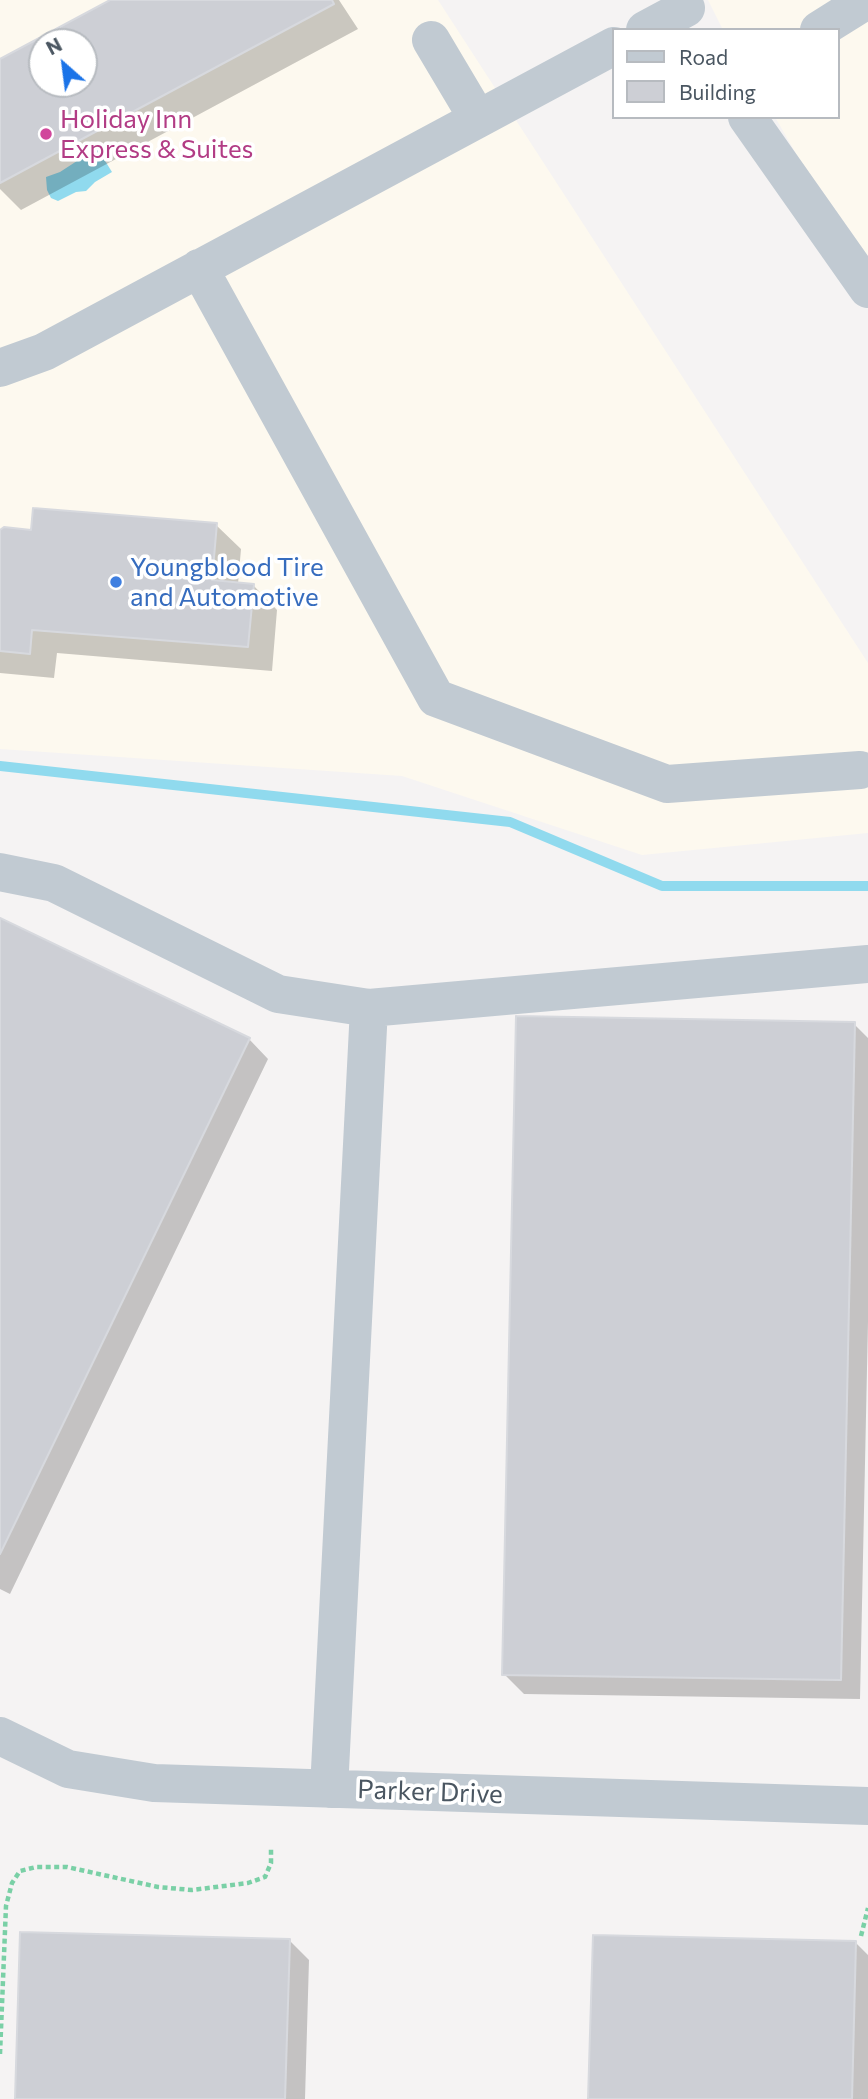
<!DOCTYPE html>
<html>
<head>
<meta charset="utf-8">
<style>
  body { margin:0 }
  #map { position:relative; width:868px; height:2099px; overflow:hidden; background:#f5f3f3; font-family:Commissioner,sans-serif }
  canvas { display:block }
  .legend { position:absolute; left:612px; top:28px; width:228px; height:91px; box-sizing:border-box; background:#fff; border:2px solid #b7bbc0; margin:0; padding:9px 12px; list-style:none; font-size:21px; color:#4a5661 }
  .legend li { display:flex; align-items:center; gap:14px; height:35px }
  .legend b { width:35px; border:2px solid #b7bbc0 }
  .north { position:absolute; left:28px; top:28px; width:70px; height:70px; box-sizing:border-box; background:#fff; border:2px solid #b7bbc0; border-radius:50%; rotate:332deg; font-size:19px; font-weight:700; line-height:28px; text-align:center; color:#4a5661 }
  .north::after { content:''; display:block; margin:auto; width:24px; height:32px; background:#1a73e8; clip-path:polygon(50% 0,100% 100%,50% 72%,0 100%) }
</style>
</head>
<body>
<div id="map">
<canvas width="868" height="2099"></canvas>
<ul class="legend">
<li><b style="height:9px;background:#c1cad2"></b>Road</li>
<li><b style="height:19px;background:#cdcfd5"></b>Building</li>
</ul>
<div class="north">N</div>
</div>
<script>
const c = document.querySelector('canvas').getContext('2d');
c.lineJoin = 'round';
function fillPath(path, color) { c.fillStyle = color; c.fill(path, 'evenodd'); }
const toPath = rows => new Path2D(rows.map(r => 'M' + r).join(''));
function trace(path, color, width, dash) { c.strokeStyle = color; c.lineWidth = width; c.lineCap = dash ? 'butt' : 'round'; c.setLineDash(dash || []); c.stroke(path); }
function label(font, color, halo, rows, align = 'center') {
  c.font = font + ' Commissioner,sans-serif'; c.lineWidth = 7; c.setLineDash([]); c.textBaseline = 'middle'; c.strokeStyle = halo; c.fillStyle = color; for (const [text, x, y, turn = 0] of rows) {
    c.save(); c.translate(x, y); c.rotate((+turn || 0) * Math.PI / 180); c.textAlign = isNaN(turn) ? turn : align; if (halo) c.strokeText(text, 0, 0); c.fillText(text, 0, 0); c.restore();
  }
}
const commercial = toPath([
  [0,0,438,0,868,663,868,833,642,855,402,776,0,749],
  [42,42,84,42,84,84,42,84],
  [708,0,868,0,868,256,798,157,775,117,838,117,838,30,723,30]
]);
const water = toPath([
  [97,148,112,172,95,182,86,191,76,192,58,201,51,198,47,190,46,177,60,172]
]);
const shadow = toPath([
  [114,0,339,0,358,29,21,210,0,189,0,61],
  [42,42,84,42,84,84,42,84],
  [216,525,241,549,238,584,253,585,277,610,272,671,57,653,54,678,0,673,0,533],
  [0,920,249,1039,268,1059,10,1594,0,1589],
  [854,1024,868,1038,868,1322,860,1699,524,1694,504,1674],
  [289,1940,309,1960,305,2099,17,2099],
  [856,1943,868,1955,868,2099,590,2099]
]);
const stream = toPath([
  [0,766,510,822,662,886,868,886]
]);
const building = toPath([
  [110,0,332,0,334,4,0,183,0,59,110,0],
  [42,42,84,42,84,84,42,84,42,42],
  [33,508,217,523,212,580,254,584,248,647,32,630,30,654,0,651,0,530,4,527,31,530,33,508],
  [0,918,250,1038,0,1554,0,918],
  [516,1016,855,1022,841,1680,502,1675,516,1016],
  [20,1932,290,1939,285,2099,15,2099,20,1932],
  [593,1935,856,1941,852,2099,588,2099,593,1935]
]);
const path = toPath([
  [861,1936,868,1908],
  [0,2054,6,1906,12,1883,20,1871,36,1867,67,1867,158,1887,192,1890,248,1883,265,1877,271,1863,271,1847]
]);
const minor = toPath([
  [645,30,686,8],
  [819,30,867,0],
  [431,40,478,119],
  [747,117,868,289],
  [199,268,436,698,667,784,860,770],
  [0,368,44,352,614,46],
  [0,872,54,883,278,994,369,1008,868,964],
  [0,1736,68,1769,154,1783,868,1806],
  [329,1789,369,1008]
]);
const markers = [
  [46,134,7,"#d1479c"],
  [116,582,7,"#3f7fe0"]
];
const hotelNames = [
  ["Holiday Inn",60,119],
  ["Express & Suites",60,149]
];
const shopNames = [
  ["Youngblood Tire",130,567],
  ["and Automotive",130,597]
];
const streetNames = [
  ["Parker Drive",430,1792,2]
];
fillPath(commercial, '#fdf9ef');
fillPath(water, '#90daee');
fillPath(shadow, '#0003');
trace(stream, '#90daee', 10);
fillPath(building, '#cdcfd5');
trace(building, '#d7d9de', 2);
trace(path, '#7ad0a6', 4.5, [5, 3.5]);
trace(minor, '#c1cad2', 38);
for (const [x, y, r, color] of markers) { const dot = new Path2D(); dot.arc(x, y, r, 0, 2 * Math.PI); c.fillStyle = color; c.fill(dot); trace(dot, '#fff', 2.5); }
label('26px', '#b23c85', '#fff', hotelNames, 'left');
label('26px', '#366cbe', '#fff', shopNames, 'left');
label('26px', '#4a5661', '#fff', streetNames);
</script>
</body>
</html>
